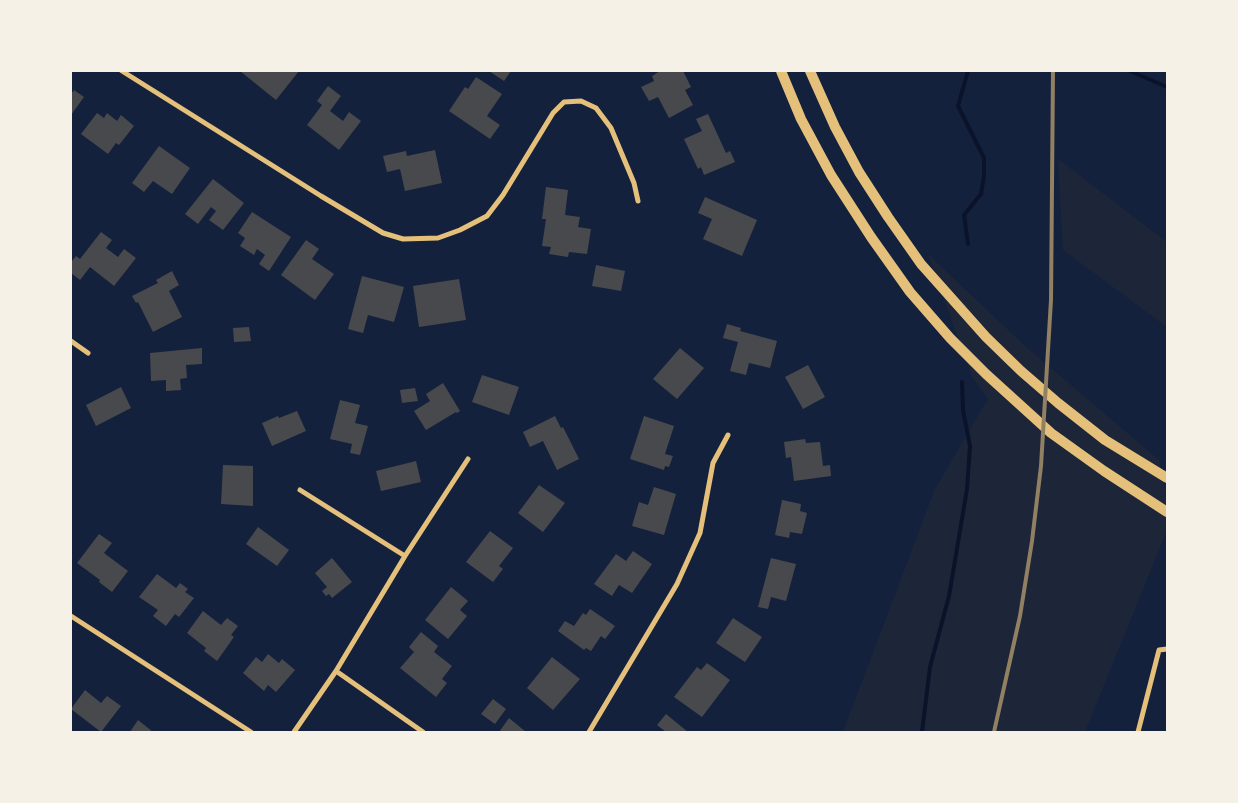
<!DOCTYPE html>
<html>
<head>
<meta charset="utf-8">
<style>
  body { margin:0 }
  #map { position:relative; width:1238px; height:803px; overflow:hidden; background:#14213d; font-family:Raleway,sans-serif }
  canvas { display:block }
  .frame { position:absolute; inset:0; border:72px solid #f6f1e7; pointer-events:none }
</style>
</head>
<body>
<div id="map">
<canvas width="1238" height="803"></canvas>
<div class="frame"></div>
</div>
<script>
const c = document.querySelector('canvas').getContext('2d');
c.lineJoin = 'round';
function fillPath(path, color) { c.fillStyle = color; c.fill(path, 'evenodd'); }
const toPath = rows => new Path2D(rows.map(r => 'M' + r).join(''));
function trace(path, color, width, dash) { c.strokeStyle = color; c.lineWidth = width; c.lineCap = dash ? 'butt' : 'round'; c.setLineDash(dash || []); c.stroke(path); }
const green = toPath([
  [1058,159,1167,242,1167,327,1063,250],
  [928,254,1025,346,1159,460,1167,497,1167,530,1085,732,843,732,935,489,988,399,972,377]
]);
const stream = toPath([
  [968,71,958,106,984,158,984,176,981,194,964,215,968,244],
  [1130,71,1167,87],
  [922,732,930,667,949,596,967,489,970,446,963,410,962,382]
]);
const building = toPath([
  [240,71,299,71,276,100],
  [489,71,511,71,504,81],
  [660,71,683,71,691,87,685,90,693,105,669,118,658,97,649,101,641,87,654,81,652,76],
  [476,77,502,94,487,116,500,125,490,139,449,111,465,87,468,89],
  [328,86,341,96,330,111,343,121,349,112,361,121,339,150,307,125,322,105,317,101],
  [74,90,84,97,71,115,71,92,73,92],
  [97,113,104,118,107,113,117,121,121,115,134,126,119,145,116,143,108,154,81,134],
  [708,114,726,153,730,151,735,162,704,175,701,167,698,169,684,139,702,131,696,119],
  [159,146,190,168,172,194,153,181,144,192,132,183],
  [435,150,442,183,405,191,400,169,387,172,383,156,406,151,407,156],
  [213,179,244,203,223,230,209,220,216,211,211,207,198,224,185,214],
  [546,187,568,190,565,215,580,217,578,227,591,229,587,254,569,252,568,257,549,254,551,247,542,246,546,219,542,219],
  [705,197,757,220,742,256,703,239,712,219,698,213],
  [252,212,291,237,269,271,259,264,265,255,257,249,254,255,240,246,245,238,238,233],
  [101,232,112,240,106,248,118,257,124,249,136,258,114,286,90,267,80,280,71,273,71,262,76,256,80,259],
  [306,240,319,249,312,259,334,274,315,300,281,275],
  [596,265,625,271,621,291,592,286],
  [172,271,179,285,169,291,182,317,153,332,138,302,136,303,132,296,158,283,156,280],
  [362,276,404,287,394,322,368,315,363,333,348,329],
  [459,279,466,320,419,327,413,286],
  [727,324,741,328,740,331,777,341,770,368,749,363,746,375,730,371,738,342,723,338],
  [249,327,251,341,234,342,233,328],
  [202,348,202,364,186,365,187,378,180,379,181,390,166,391,166,380,151,381,150,353],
  [680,348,704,368,677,399,653,379],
  [808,365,825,397,803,409,785,377],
  [482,375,519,387,509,415,472,402],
  [443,383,460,411,457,413,456,412,426,430,414,411,430,401,426,394],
  [121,387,131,408,96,426,86,405],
  [415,388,418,401,402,403,400,390],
  [340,400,360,405,355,423,368,426,360,455,350,453,352,444,330,439],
  [297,411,306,431,272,446,262,423,278,416,279,418],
  [555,416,561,428,563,427,579,459,557,470,543,441,530,447,523,432],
  [644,416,674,426,665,454,673,456,669,467,665,466,664,470,630,459],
  [805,439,806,443,820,442,823,466,830,465,831,476,794,481,791,457,786,458,784,442],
  [416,461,421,482,381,491,376,471],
  [223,465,253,466,253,506,221,504],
  [539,485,565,503,543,532,518,513],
  [654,487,676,494,664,535,632,526,639,502,648,505],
  [782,500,801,504,800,511,807,513,802,534,790,532,789,538,775,535],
  [258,527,289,550,277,566,246,544],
  [490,531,513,548,499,566,503,569,493,582,466,562],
  [99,534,112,543,104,553,128,571,112,592,99,582,100,580,77,563],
  [633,551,652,564,632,593,619,585,612,596,594,584,616,554,626,561],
  [332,558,352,582,332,598,329,594,326,596,322,591,327,587,315,573],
  [771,558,796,564,786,601,771,597,768,609,758,607],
  [157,574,176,588,180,583,188,589,185,592,194,598,179,617,175,614,166,626,153,616,158,610,139,597],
  [451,587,468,601,460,610,467,616,448,639,425,620],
  [590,609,615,626,605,639,601,636,591,651,586,648,584,650,558,631,565,621,574,626,583,613,586,615],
  [203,611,221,625,227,618,238,626,231,635,234,637,217,661,204,651,206,648,187,633],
  [733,618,762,637,745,662,716,643],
  [421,632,438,646,434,652,452,666,442,679,447,683,436,697,400,668,414,652,409,647],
  [268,654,279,663,282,659,295,670,276,692,268,685,264,691,243,673,256,657,262,662],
  [552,657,580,679,553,710,527,688],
  [707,663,730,680,702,717,674,697,697,667,701,670],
  [85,690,101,703,107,696,121,706,101,732,71,709],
  [493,699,506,709,495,724,481,714],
  [666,714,688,732,666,732,657,725],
  [509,718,526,732,499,732],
  [138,720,153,732,130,732]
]);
const minor = toPath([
  [122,71,321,196,383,233,403,239,438,238,460,230,487,216,503,195,553,113,564,102,581,101,596,108,611,128,634,183,638,201],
  [71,341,88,353],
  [300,490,405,556],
  [71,616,251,732],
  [336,671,423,732],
  [294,732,336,671,405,556,468,459],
  [589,732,677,584,700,533,713,463,728,435],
  [1138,732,1159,650,1167,649]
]);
const primary = toPath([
  [781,71,801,119,831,175,871,237,910,292,950,338,986,374,1051,433,1104,471,1167,512],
  [810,71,835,127,859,172,888,217,921,264,986,337,1021,371,1058,403,1105,440,1167,478]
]);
const rail = toPath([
  [994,732,1020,616,1032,541,1041,466,1051,300,1053,71]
]);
fillPath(green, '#1d2539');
trace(stream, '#0b132b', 4);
fillPath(building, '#48494c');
trace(minor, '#e5c07b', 5);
trace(primary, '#e5c07b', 10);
trace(rail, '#918062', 4);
</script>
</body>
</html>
